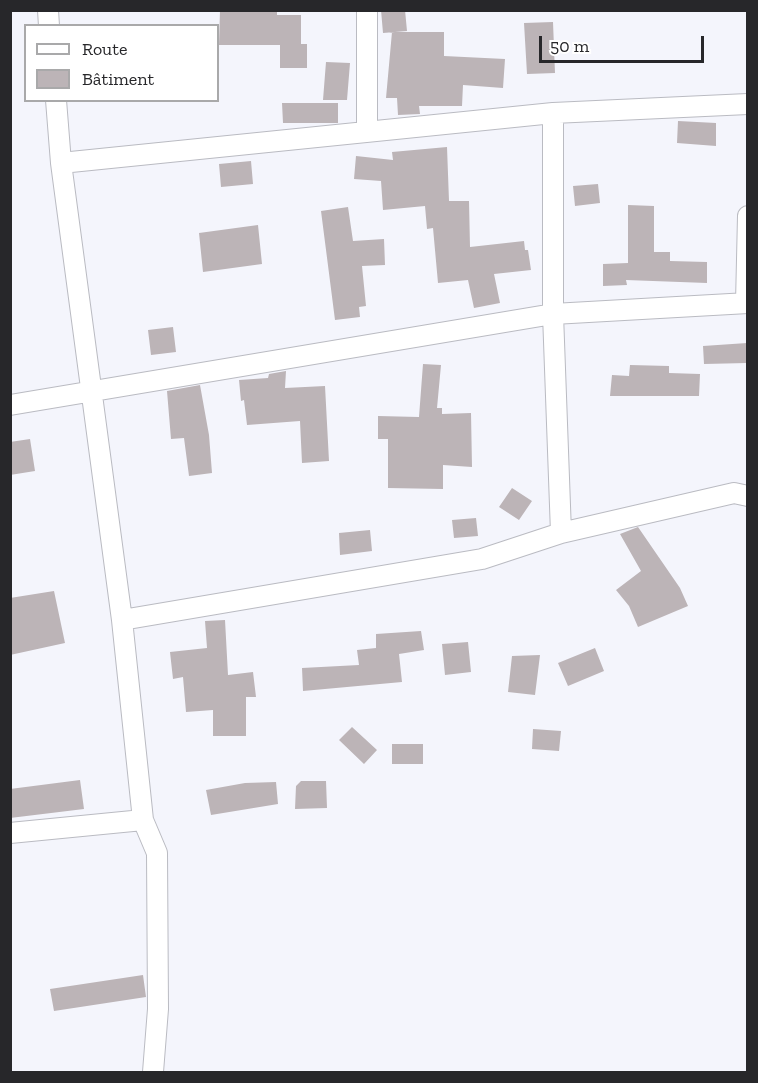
<!DOCTYPE html>
<html>
<head>
<meta charset="utf-8">
<style>
  body { margin:0 }
  #map { position:relative; width:758px; height:1083px; overflow:hidden; background:#f4f5fc; font-family:"Zilla Slab",serif }
  canvas { display:block }
  .frame { position:absolute; inset:0; border:12px solid #27272a; pointer-events:none }
  .legend { position:absolute; left:24px; top:24px; width:195px; height:78px; box-sizing:border-box; background:#fff; border:2px solid #a9a9aa; margin:0; padding:8px 10px; list-style:none; font-size:18px; color:#27272a }
  .legend li { display:flex; align-items:center; gap:12px; height:30px }
  .legend b { width:30px; border:2px solid #a9a9aa }
  .scale { position:absolute; left:539px; top:36px; width:165px; height:27px; box-sizing:border-box; border:3px solid #27272a; border-top:0; padding-left:8px; font-size:18px; line-height:21px; white-space:nowrap; color:#27272a; -webkit-text-stroke:4px #fff; paint-order:stroke }
</style>
</head>
<body>
<div id="map">
<canvas width="758" height="1083"></canvas>
<div class="frame"></div>
<ul class="legend">
<li><b style="height:8px;background:#fff"></b>Route</li>
<li><b style="height:16px;background:#bcb4b7"></b>Bâtiment</li>
</ul>
<div class="scale">50 m</div>
</div>
<script>
const c = document.querySelector('canvas').getContext('2d');
c.lineJoin = 'round';
function fillPath(path, color) { c.fillStyle = color; c.fill(path, 'evenodd'); }
const toPath = rows => new Path2D(rows.map(r => 'M' + r).join(''));
function trace(path, color, width, dash) { c.strokeStyle = color; c.lineWidth = width; c.lineCap = dash ? 'butt' : 'round'; c.setLineDash(dash || []); c.stroke(path); }
const building = toPath([
  [220,10,277,11,277,15,301,15,301,44,307,44,307,68,280,68,280,45,219,45],
  [381,10,405,10,407,31,383,33],
  [553,22,555,73,527,74,524,23],
  [392,32,444,32,444,56,505,59,503,88,463,85,462,106,419,106,420,114,398,115,397,98,386,98],
  [326,62,350,63,347,100,323,100],
  [282,103,338,103,338,123,283,123],
  [678,121,716,123,716,146,677,143],
  [447,147,449,201,469,201,470,247,524,241,525,250,528,250,531,270,494,274,500,303,474,308,468,280,438,283,433,228,427,229,425,206,383,210,381,181,354,179,356,156,393,160,392,152],
  [251,161,253,184,221,187,219,164],
  [598,184,600,203,575,206,573,186],
  [628,205,654,206,654,252,670,252,670,261,707,262,707,283,626,280,627,285,603,286,603,264,628,263],
  [348,207,353,241,384,239,385,265,362,266,366,306,359,307,360,317,335,320,321,211],
  [258,225,262,264,203,272,199,233],
  [173,327,176,352,151,355,148,330],
  [747,343,747,363,704,364,703,346],
  [423,364,441,365,437,408,442,408,442,414,471,413,472,467,443,465,443,489,388,488,388,439,378,439,378,416,419,417],
  [630,365,669,366,669,373,700,374,699,396,610,396,612,375,629,376],
  [286,371,285,388,325,386,329,461,302,463,300,421,247,425,244,400,241,401,239,380,268,378,269,374],
  [200,385,209,435,212,473,189,476,184,438,171,439,167,391],
  [30,439,35,471,10,475,10,442],
  [512,488,532,501,519,520,499,507],
  [476,518,478,536,454,538,452,520],
  [638,527,680,588,688,606,638,627,629,606,616,590,641,571,620,534],
  [370,530,372,551,340,555,339,533],
  [54,591,65,643,10,655,10,598],
  [225,620,228,675,253,672,256,697,246,697,246,736,213,736,213,710,186,712,183,677,173,679,170,652,207,648,205,621],
  [421,631,424,650,399,654,402,682,303,691,302,668,359,665,357,650,376,648,376,634],
  [468,642,471,672,445,675,442,644],
  [595,648,604,671,568,686,558,663],
  [540,655,535,695,508,692,512,656],
  [352,727,377,750,364,764,339,740],
  [533,729,561,731,559,751,532,749],
  [392,744,423,744,423,764,392,764],
  [80,780,84,809,10,818,10,789],
  [301,781,326,781,327,808,295,809,296,786],
  [276,782,278,804,211,815,206,790,245,783],
  [143,975,146,997,54,1011,50,989]
]);
const street = toPath([
  [48,10,49,26],
  [56,100,61,163,122,620,143,820,157,853,158,1009,153,1072],
  [553,113,553,314,561,533],
  [367,132,367,10],
  [61,163,553,113,748,104],
  [746,303,748,216],
  [10,405,553,314,748,303],
  [122,620,482,559,561,533,734,493,748,496],
  [10,833,143,820]
]);
fillPath(building, '#bcb4b7');
trace(street, '#babbc2', 22);
trace(street, '#fff', 20);
</script>
</body>
</html>
